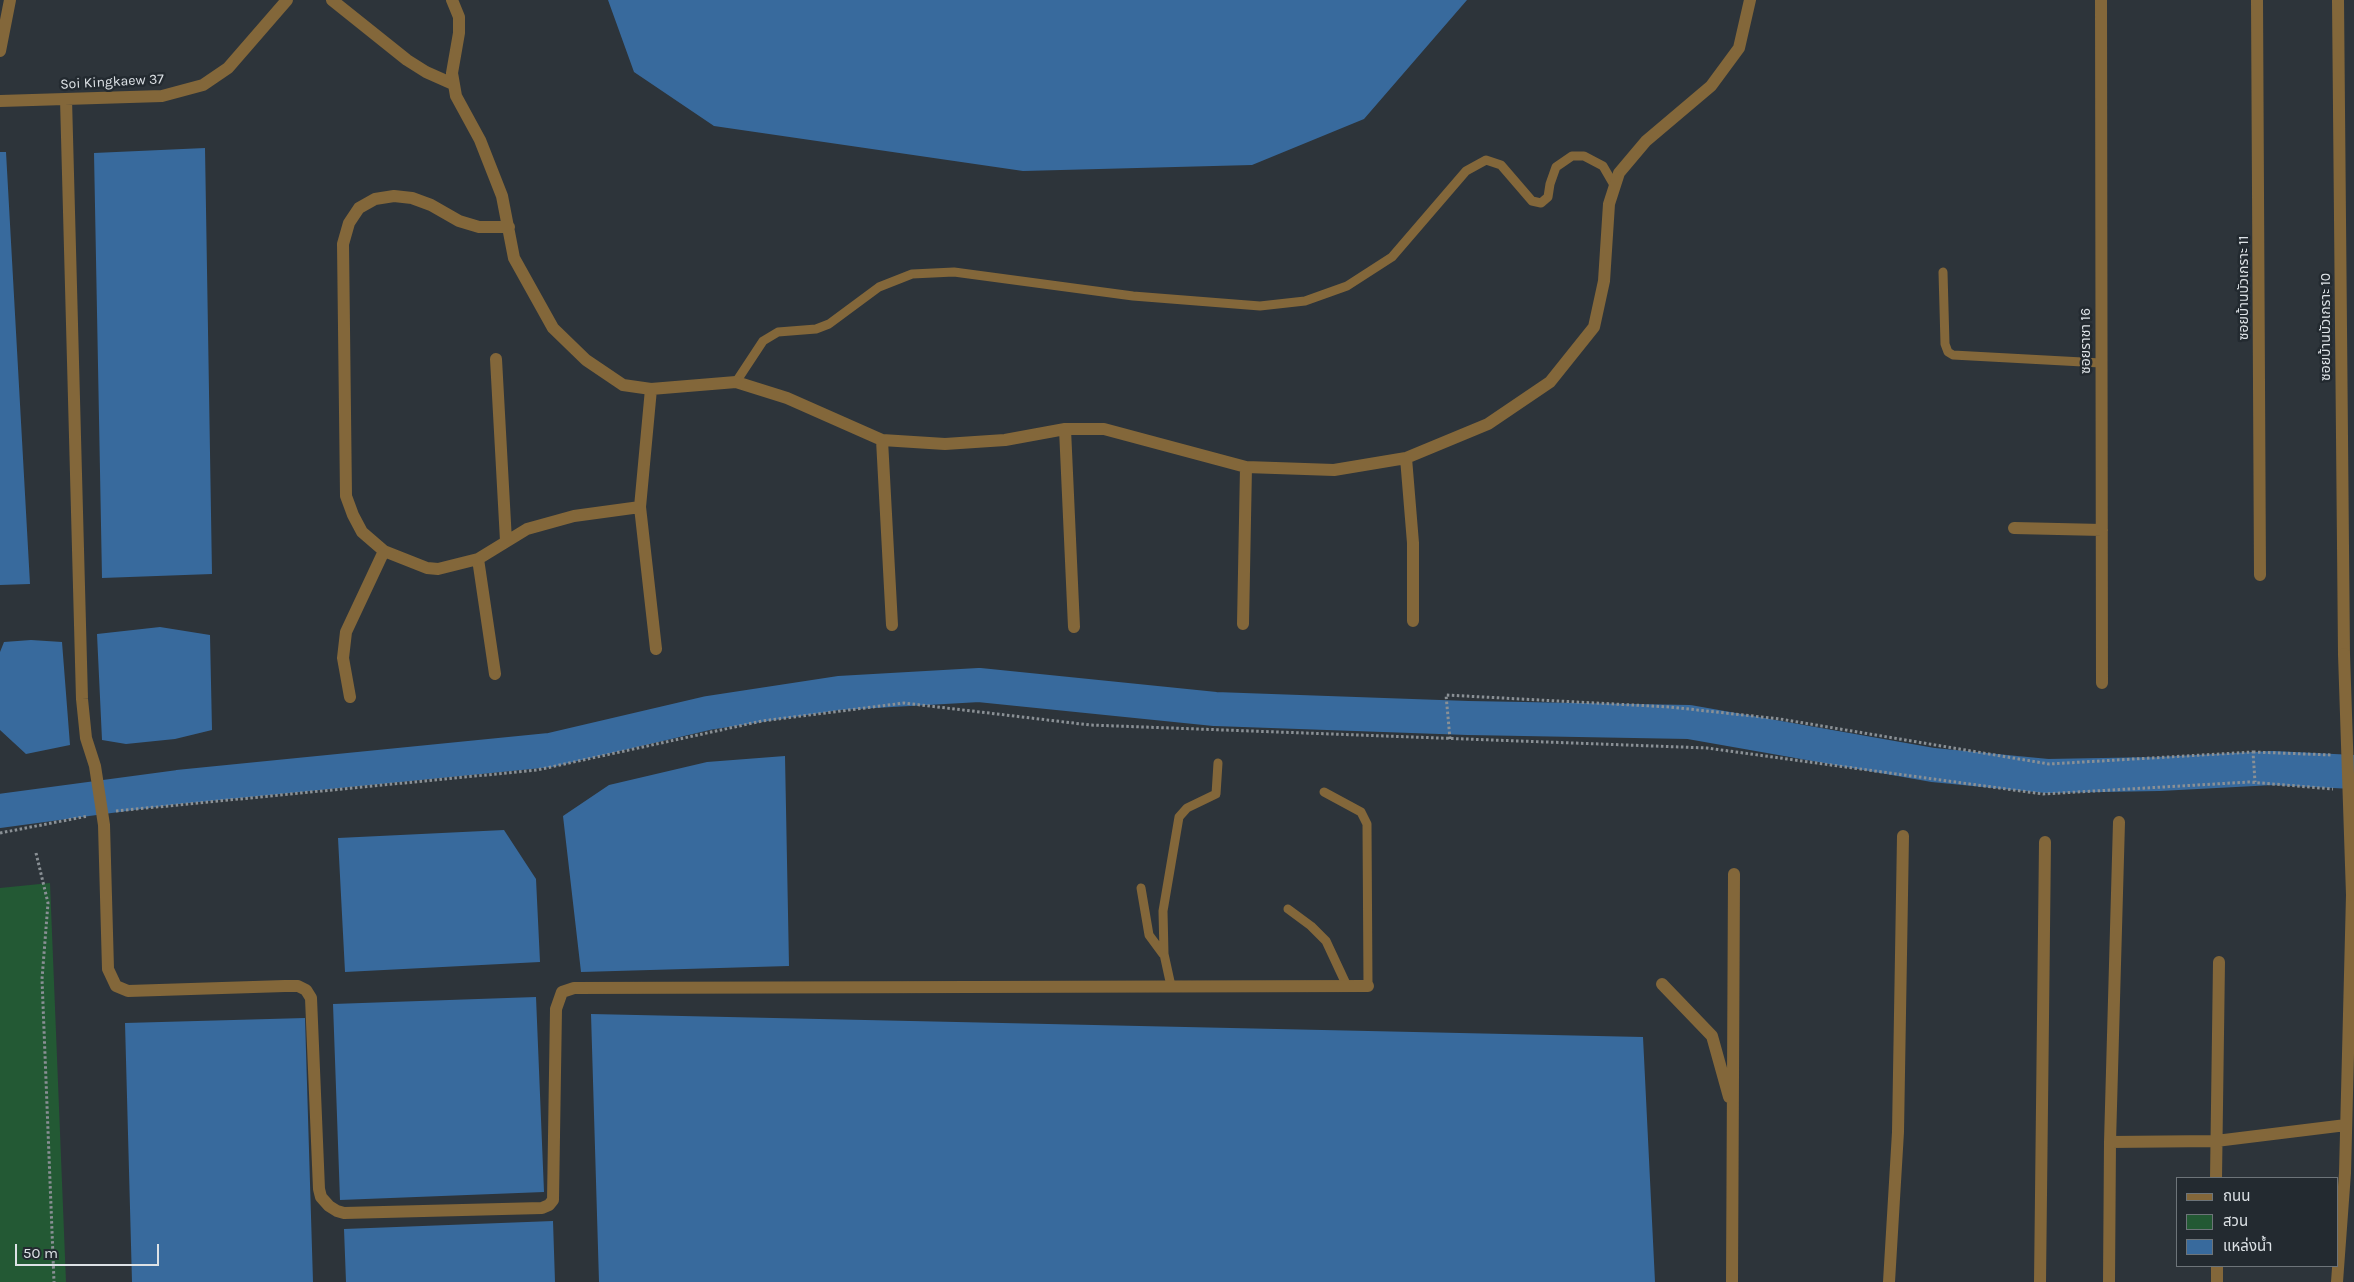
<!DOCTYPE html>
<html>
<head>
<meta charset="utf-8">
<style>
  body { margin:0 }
  #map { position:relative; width:2354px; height:1282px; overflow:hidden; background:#2d343a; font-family:Karla,"Noto Sans Thai",sans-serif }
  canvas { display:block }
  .legend { position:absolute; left:2176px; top:1177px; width:162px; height:90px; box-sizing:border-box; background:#232a30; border:1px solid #6d7479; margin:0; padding:6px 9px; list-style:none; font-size:15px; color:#dde2e6 }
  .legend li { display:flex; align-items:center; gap:10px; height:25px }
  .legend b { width:25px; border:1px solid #6d7479 }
  .scale { position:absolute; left:15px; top:1244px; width:144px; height:22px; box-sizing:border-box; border:2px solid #dde2e6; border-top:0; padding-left:6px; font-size:15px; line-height:18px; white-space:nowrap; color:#dde2e6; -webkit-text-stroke:4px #232a30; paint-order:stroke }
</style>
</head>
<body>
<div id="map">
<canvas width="2354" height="1282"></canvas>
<ul class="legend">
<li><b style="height:6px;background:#83673a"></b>ถนน</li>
<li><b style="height:14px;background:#235934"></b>สวน</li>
<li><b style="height:14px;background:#386a9d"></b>แหล่งน้ำ</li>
</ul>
<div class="scale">50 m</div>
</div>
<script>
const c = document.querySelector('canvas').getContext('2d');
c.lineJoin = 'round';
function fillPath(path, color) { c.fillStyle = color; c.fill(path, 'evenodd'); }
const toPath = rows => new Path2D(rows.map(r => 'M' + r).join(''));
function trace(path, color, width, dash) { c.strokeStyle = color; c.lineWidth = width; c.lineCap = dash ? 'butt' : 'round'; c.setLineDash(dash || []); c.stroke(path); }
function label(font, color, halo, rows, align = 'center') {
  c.font = font + ' Karla,"Noto Sans Thai",sans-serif'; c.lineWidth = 5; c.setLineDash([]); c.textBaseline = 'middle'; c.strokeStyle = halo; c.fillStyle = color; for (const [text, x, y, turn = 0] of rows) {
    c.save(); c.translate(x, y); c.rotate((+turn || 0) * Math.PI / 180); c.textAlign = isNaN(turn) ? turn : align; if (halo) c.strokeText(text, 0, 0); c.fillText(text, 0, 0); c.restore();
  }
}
const green = toPath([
  [50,883,66,1282,0,1282,0,888]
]);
const water = toPath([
  [608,0,1467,0,1364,119,1252,165,1023,171,714,126,634,72],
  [205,148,212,574,102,578,94,153],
  [0,152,6,152,30,584,0,585],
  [160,627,210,635,212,730,175,739,126,744,102,740,97,634],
  [31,640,62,642,70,745,26,754,0,730,0,652,4,642],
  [785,756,789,966,581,972,563,816,609,785,707,762],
  [504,830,536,879,540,962,345,972,338,838],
  [536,997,544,1192,340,1200,333,1004],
  [591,1014,1643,1037,1655,1282,599,1282],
  [305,1018,313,1282,132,1282,125,1023],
  [553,1221,555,1282,346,1282,344,1229]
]);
const river = toPath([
  [0,811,178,787,550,750,708,713,839,693,979,685,1215,709,1468,718,1689,722,1933,765,2047,776,2159,774,2273,768,2354,772]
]);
const path = toPath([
  [1450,739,1446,695,1670,707,1780,719,2049,764,2253,752,2255,782],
  [2253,752,2332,755],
  [116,811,537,770,762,721,904,703,1090,725,1707,748,2043,794,2249,782,2333,789],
  [0,833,88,816],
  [36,853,48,903,42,979,54,1282]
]);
const lane = toPath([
  [1943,272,1945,344,1948,352,1953,355,2101,363],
  [736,382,763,341,778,332,816,329,829,324,879,287,912,274,954,272,1133,296,1260,306,1305,301,1347,286,1392,257,1466,171,1486,160,1501,165,1532,201,1541,203,1548,197,1550,184,1556,167,1572,156,1584,156,1603,166,1614,185],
  [1324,792,1361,812,1367,824,1368,986],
  [1141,888,1149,935,1163,954],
  [1288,909,1311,926,1326,941,1347,986],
  [1171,986,1164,954,1163,911,1179,817,1187,808,1216,794,1218,763]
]);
const street = toPath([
  [332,0,407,60,426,72,453,84],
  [452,0,459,17,459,33,452,73,456,96,480,140,502,196,514,258,553,328,586,360,623,385,651,389,736,382,787,398,882,440,945,444,1005,440,1065,429,1104,429,1246,467,1334,470,1406,458,1488,424,1550,382,1594,327,1604,281,1609,204,1619,173,1646,141,1711,86,1739,48,1750,0],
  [2101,0,2102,683],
  [2257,0,2260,575],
  [2338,0,2344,654],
  [0,51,10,0],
  [66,99,82,699,86,738,95,766,104,825,108,969,116,986,128,991,285,986,298,986,306,990,311,998,319,1189,321,1197,329,1206,337,1211,344,1213,542,1208,549,1205,553,1200,556,1009,562,992,574,988,1368,986],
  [0,101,162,96,203,85,228,68,287,0],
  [509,227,479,227,459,221,431,205,412,198,394,196,375,199,359,208,349,223,343,244,346,496,353,515,362,532,384,551,427,568,438,569,478,559,527,529,574,516,640,507],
  [496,359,506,541],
  [651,389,640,507,656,649],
  [1065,429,1074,627],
  [882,440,892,625],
  [1406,458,1413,543,1413,621],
  [2014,528,2102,530],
  [478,559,495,674],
  [1243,624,1246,467],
  [350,697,343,658,346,632,384,551],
  [1662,984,1712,1036,1729,1097],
  [2110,1142,2216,1141,2346,1125],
  [2216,1178,2219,962],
  [2217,1266,2217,1282],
  [1732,1282,1734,874],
  [1889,1282,1898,1132,1903,836],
  [2040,1282,2045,842],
  [2109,1282,2110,1142,2119,822],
  [2337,1282,2345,1173,2352,895]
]);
const streetBridge = toPath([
  [2344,654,2352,895]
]);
const streetNames = [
  ["Soi Kingkaew 37",112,82,-3],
  ["ซอยบ้านบัวเกราะ 11",2244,288,-90],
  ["ซอยบ้านบัวเกราะ 10",2326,327,-90],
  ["ซอยราชา 16",2086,341,-90]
];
fillPath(green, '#235934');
fillPath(water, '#386a9d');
trace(river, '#386a9d', 34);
trace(path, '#8a9095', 3, [2.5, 2.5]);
trace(lane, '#83673a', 9);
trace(street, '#83673a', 12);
trace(streetBridge, '#83673a', 12);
label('14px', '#dde2e6', '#232a30', streetNames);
</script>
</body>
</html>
